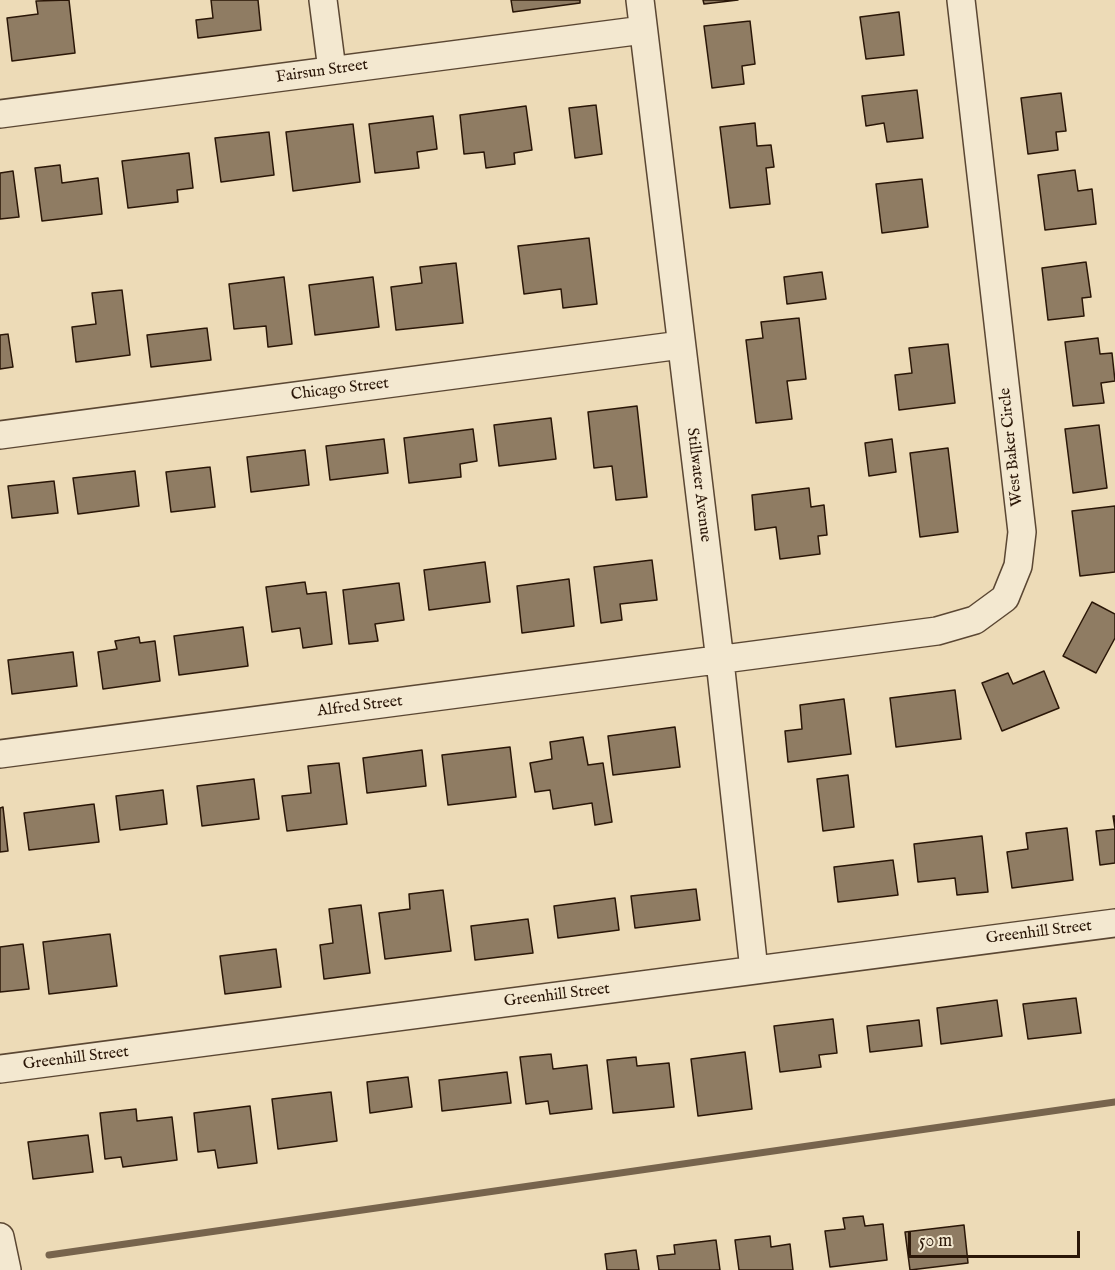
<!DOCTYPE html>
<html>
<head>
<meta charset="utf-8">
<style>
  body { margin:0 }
  #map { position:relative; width:1115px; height:1270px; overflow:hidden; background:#eddbb7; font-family:"IM FELL English",serif }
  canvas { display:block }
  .scale { position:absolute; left:908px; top:1231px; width:172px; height:27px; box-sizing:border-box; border:3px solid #2a1607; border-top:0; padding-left:8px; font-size:18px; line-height:21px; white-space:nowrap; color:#2a1607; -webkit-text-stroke:4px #f3e8d0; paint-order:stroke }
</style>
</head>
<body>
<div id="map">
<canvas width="1115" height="1270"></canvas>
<div class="scale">50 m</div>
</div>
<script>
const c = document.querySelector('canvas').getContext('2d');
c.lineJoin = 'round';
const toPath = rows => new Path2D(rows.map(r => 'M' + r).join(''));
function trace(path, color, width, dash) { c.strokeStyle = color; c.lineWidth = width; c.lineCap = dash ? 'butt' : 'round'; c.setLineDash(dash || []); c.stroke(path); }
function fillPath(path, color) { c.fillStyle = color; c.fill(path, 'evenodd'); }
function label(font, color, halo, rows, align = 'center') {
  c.font = font + ' "IM FELL English",serif'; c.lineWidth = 4.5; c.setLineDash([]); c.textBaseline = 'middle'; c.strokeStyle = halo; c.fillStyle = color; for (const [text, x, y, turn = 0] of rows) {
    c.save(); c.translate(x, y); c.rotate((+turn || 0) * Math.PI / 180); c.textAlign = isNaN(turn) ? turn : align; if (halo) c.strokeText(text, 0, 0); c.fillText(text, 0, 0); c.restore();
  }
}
const stream = toPath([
  [49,1255,1115,1102]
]);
const building = toPath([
  [69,0,75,53,12,61,7,18,38,14,36,1,69,0],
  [211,0,258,0,261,30,198,38,196,20,213,18,211,0],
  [511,0,580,0,580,3,513,12,511,0],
  [703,0,738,0,704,4,703,0],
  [899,12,904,55,866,59,860,17,899,12],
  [750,21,755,64,742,66,744,84,712,88,704,26,750,21],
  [917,90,923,138,887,142,884,123,866,126,862,96,917,90],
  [1061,93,1066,131,1056,132,1058,150,1028,154,1021,98,1061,93],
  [596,105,602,154,575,158,569,108,596,105],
  [526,106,532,150,514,153,515,164,486,168,484,152,464,154,460,115,526,106],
  [433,116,437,149,417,152,419,168,375,173,369,124,433,116],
  [755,123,757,146,771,145,774,167,766,168,770,204,730,208,720,127,755,123],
  [353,124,360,182,293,191,286,132,353,124],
  [269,132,274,175,221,182,215,138,269,132],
  [189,153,193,188,177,190,178,202,128,208,122,161,189,153],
  [60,165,62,183,98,178,102,214,42,221,35,168,60,165],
  [1075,170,1078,191,1092,189,1096,224,1045,230,1038,175,1075,170],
  [13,171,19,217,0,219,0,173,13,171],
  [922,179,928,227,882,233,876,184,922,179],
  [589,238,597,304,563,308,561,289,524,294,518,246,589,238],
  [1086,262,1091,297,1082,298,1084,316,1048,320,1042,268,1086,262],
  [456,263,463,323,396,330,391,287,422,283,420,267,456,263],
  [822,272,826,299,787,304,784,277,822,272],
  [284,277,292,344,268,347,266,326,234,329,229,284,284,277],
  [373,277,379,327,315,335,309,285,373,277],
  [122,290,130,355,76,362,72,327,96,324,92,293,122,290],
  [799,318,806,379,787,381,792,419,756,423,746,340,763,338,761,322,799,318],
  [207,328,211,360,151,367,147,335,207,328],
  [8,334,13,367,0,369,0,335,8,334],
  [1098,338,1100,354,1112,353,1115,381,1101,383,1104,403,1073,406,1065,342,1098,338],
  [948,344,955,403,899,410,895,375,912,373,909,348,948,344],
  [637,406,647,497,616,500,612,466,594,468,588,412,637,406],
  [551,418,556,459,499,466,494,425,551,418],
  [1099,425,1107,488,1073,493,1065,429,1099,425],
  [473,429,477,461,460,464,461,477,409,483,404,438,473,429],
  [384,439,388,473,330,480,326,446,384,439],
  [892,439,896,472,869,476,865,443,892,439],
  [948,448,958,532,920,537,910,453,948,448],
  [305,450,309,485,251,492,247,457,305,450],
  [210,467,215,507,171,512,166,472,210,467],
  [135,471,139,506,78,514,73,478,135,471],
  [54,481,58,513,12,518,8,486,54,481],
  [809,488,811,507,824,505,827,535,818,536,820,554,780,559,776,527,755,530,752,495,809,488],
  [1115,506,1115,572,1080,576,1072,511,1115,506],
  [652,560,657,600,620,604,622,620,601,623,594,567,652,560],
  [485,562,490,602,429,610,424,570,485,562],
  [569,579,574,626,522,633,517,586,569,579],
  [305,582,307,594,326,592,332,644,303,648,300,628,272,632,266,587,305,582],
  [399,583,404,620,375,624,378,641,349,644,343,590,399,583],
  [1092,602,1115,614,1115,638,1096,673,1063,656,1092,602],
  [243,627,248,666,179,675,174,636,243,627],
  [139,637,140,643,155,641,160,681,103,689,98,652,117,649,115,641,139,637],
  [73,652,77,686,12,694,8,660,73,652],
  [1044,671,1059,708,1002,731,982,683,1008,673,1013,684,1044,671],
  [955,690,961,739,896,747,890,698,955,690],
  [844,699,851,754,788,762,785,731,802,729,800,705,844,699],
  [675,727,680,767,613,775,608,736,675,727],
  [583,737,588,765,603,763,612,822,595,825,592,803,553,809,550,790,535,792,530,763,552,759,550,742,583,737],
  [510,747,516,797,448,805,442,755,510,747],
  [422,750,426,786,367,793,363,758,422,750],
  [339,763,347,824,287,831,282,796,311,793,308,766,339,763],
  [848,775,854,827,823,831,817,779,848,775],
  [254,779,259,819,202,826,197,786,254,779],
  [163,790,167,824,120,830,116,796,163,790],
  [94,804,99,842,29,850,24,813,94,804],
  [3,807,8,851,0,852,0,808,3,807],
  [1113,816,1115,816,1115,863,1100,865,1096,831,1115,829,1113,816],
  [1067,828,1073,880,1012,888,1007,852,1028,849,1026,833,1067,828],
  [982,836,988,892,957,895,955,878,918,882,914,844,982,836],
  [893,860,898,895,838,902,834,867,893,860],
  [696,889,700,920,635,928,631,896,696,889],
  [443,890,451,951,385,959,379,913,410,909,409,894,443,890],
  [615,898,619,930,558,938,554,906,615,898],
  [361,905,370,973,324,979,320,945,333,943,329,909,361,905],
  [528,919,533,953,475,960,471,926,528,919],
  [110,934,117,986,49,994,43,942,110,934],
  [23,944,29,989,0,992,0,947,23,944],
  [276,949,281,987,225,994,220,956,276,949],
  [1076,998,1081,1033,1028,1039,1023,1004,1076,998],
  [997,1000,1002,1036,941,1044,937,1008,997,1000],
  [833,1019,837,1053,819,1055,821,1067,780,1072,774,1026,833,1019],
  [919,1020,922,1046,870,1052,867,1026,919,1020],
  [745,1052,752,1109,698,1116,691,1059,745,1052],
  [551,1054,553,1069,587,1065,592,1109,550,1114,548,1101,526,1104,520,1057,551,1054],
  [636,1057,637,1066,669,1063,674,1107,613,1113,607,1060,636,1057],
  [507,1072,511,1103,442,1111,439,1080,507,1072],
  [408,1077,412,1107,370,1113,367,1082,408,1077],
  [331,1092,337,1141,278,1149,272,1099,331,1092],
  [250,1106,257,1163,218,1168,215,1150,198,1152,194,1113,250,1106],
  [136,1109,137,1121,172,1117,177,1160,123,1167,121,1157,105,1159,100,1113,136,1109],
  [88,1135,93,1172,33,1179,28,1142,88,1135],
  [863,1216,865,1226,883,1224,887,1260,830,1267,825,1231,845,1229,843,1218,863,1216],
  [964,1225,968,1263,910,1270,905,1232,964,1225],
  [770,1236,771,1247,790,1244,793,1270,739,1270,735,1240,770,1236],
  [716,1240,720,1270,659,1270,657,1256,675,1254,674,1245,716,1240],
  [636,1250,639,1270,607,1270,605,1254,636,1250]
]);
const street = toPath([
  [323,0,332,70],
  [640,0,720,661,754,970],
  [0,114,643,30],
  [0,435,681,345],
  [0,754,937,631,975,620,1005,598,1018,566,1022,532,961,0],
  [0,1069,1115,923],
  [0,1237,7,1270]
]);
const streetNames = [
  ["Fairsun Street",322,72,-8],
  ["Chicago Street",340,390,-7],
  ["West Baker Circle",1012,447,-96],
  ["Stillwater Avenue",698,485,83],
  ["Alfred Street",360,707,-7],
  ["Greenhill Street",1039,933,-7],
  ["Greenhill Street",557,996,-7],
  ["Greenhill Street",76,1059,-7]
];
trace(stream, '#77644d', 7);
fillPath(building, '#8f7c63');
trace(building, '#2a1607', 1.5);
trace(street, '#5b4733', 30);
trace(street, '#f3e8d0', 27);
label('16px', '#2a1607', '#f3e8d0', streetNames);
</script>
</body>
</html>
